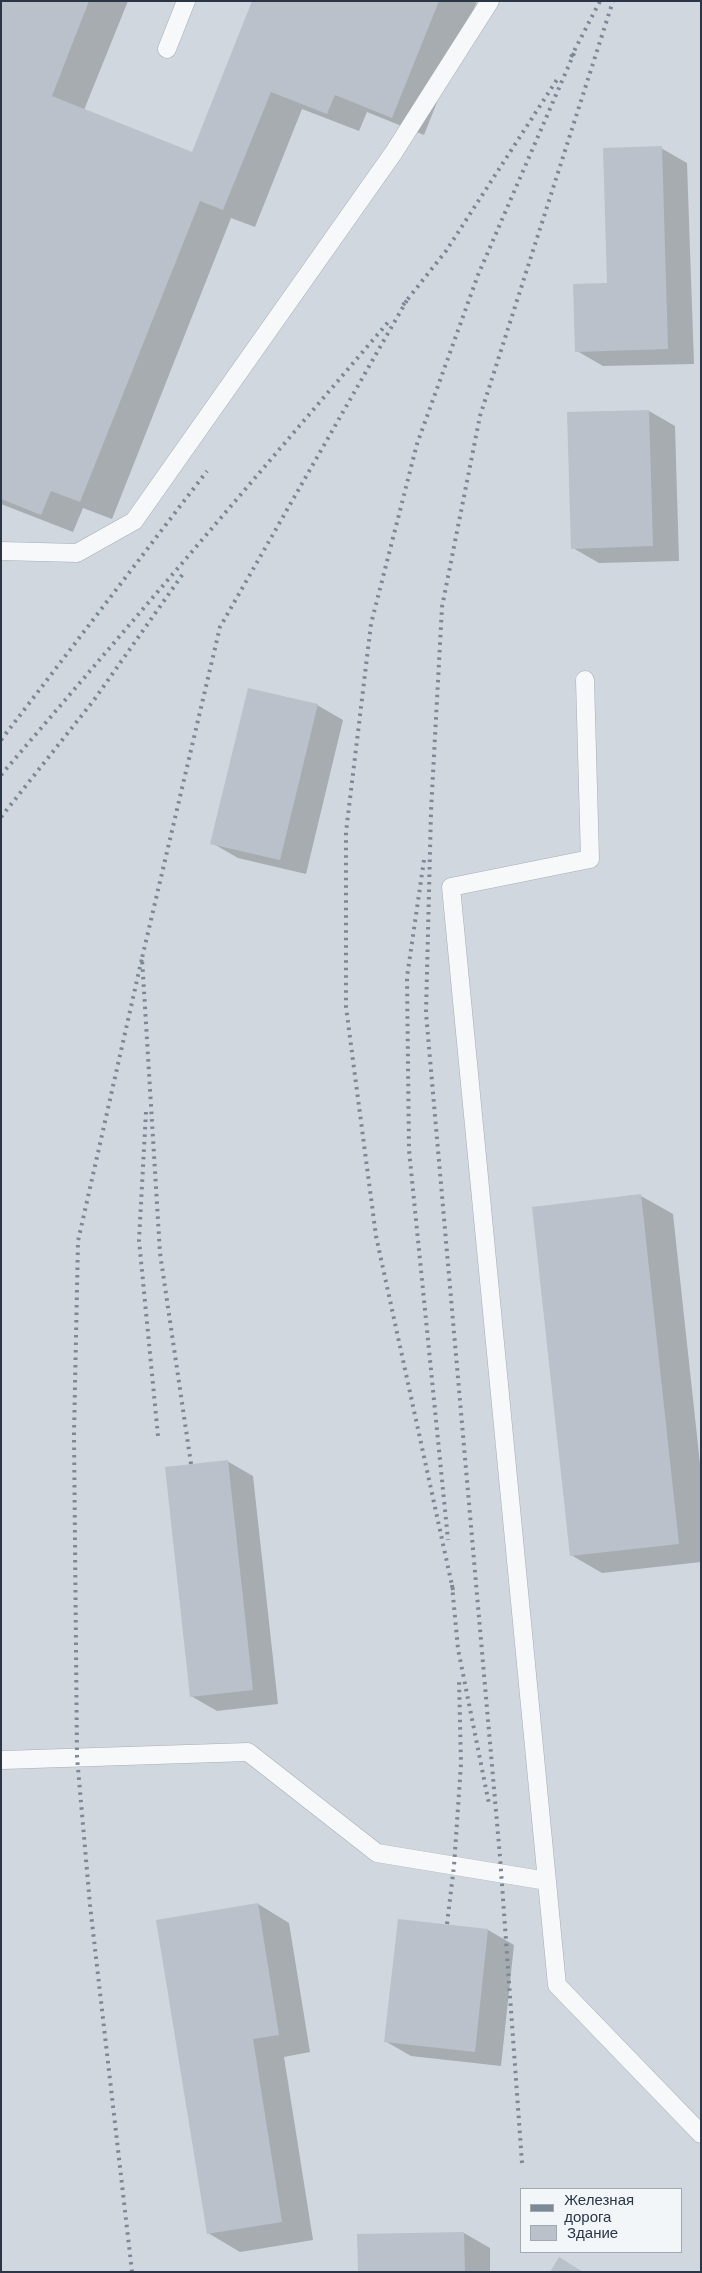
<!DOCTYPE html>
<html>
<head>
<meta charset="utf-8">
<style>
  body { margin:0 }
  #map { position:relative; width:702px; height:2273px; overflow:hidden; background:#e3e7ec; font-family:Arial,sans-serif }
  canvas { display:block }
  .frame { position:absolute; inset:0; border:2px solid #2a3645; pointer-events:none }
  .legend { position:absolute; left:520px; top:2188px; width:162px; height:65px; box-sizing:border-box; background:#f3f6f9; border:1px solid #a3a9b1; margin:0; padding:6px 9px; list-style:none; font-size:15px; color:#2a3645 }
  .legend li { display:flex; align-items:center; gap:10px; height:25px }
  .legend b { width:25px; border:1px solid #a3a9b1 }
</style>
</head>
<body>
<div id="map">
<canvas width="702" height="2273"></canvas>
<div class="frame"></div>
<ul class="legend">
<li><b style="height:6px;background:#7c8896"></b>Железная дорога</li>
<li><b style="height:14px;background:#bac1ca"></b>Здание</li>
</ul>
</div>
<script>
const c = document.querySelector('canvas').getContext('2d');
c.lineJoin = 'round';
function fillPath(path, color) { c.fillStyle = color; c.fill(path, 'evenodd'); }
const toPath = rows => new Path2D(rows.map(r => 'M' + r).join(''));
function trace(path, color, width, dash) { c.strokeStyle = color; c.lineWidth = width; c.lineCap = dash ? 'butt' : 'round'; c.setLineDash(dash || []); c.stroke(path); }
const built = toPath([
  [1,1,701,1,701,2272,1,2272],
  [521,2189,681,2189,681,2252,521,2252]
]);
const shadow = toPath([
  [1,1,128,1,84,110,193,153,253,1,477,1,424,135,367,112,359,131,302,109,255,227,231,218,112,519,83,508,73,532,1,504],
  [661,148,687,163,694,364,603,366,577,351,608,284],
  [649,411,675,426,679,561,599,563,573,548,568,414],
  [317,705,343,720,306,874,238,858,212,843],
  [641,1196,673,1214,701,1473,701,1562,602,1573,571,1555],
  [227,1461,253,1476,278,1704,217,1711,191,1696],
  [258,1904,289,1923,310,2052,284,2057,313,2240,240,2252,208,2233],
  [488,1930,514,1945,501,2066,411,2056,385,2041],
  [464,2233,490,2248,490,2272,359,2272]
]);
const building = toPath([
  [1,1,89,1,52,96,192,152,252,1,439,1,392,118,335,95,327,114,271,92,223,210,200,201,80,502,51,491,41,515,1,499],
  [662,146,668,349,575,352,573,284,607,283,603,148],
  [649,410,653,546,571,549,567,412],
  [248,688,318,704,280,860,210,844],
  [641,1194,679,1544,570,1556,532,1207],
  [228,1460,253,1690,190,1697,165,1467],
  [258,1903,279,2035,253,2039,282,2222,207,2234,156,1920],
  [398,1919,488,1929,475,2052,384,2042],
  [464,2232,465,2272,358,2272,357,2234],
  [559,2257,583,2272,550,2272]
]);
const service = toPath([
  [167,49,186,1],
  [1,551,77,553,134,521,394,152,490,1],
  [585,680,590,859,451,887,557,1985,701,2134],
  [3,1760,248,1752,377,1853,547,1881]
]);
const rail = toPath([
  [571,57,600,1],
  [403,305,446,251,558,78],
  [1,740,207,471],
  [1,775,390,320],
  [1,817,94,700,185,571],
  [424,860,407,977,409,1150,448,1540],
  [146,1112,139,1240,158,1436],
  [191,1464,160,1253,142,958,220,627,407,300],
  [452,1585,458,1649,489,1804],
  [453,1590,376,1236,346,1007,346,832,371,624,417,444,478,275,575,51],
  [447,1924,454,1866,461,1764,459,1679],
  [522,2163,500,1857,426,1013,431,811,442,607,480,416,613,1],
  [132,2272,90,1905,77,1757,74,1434,78,1241,142,958]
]);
fillPath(built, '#d1d7de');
fillPath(shadow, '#0003');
fillPath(building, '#bac1ca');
trace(service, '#a8aeb7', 19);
trace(service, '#f6f8fa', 18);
trace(rail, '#7c8896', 4, [2.5, 5]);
</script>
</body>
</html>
